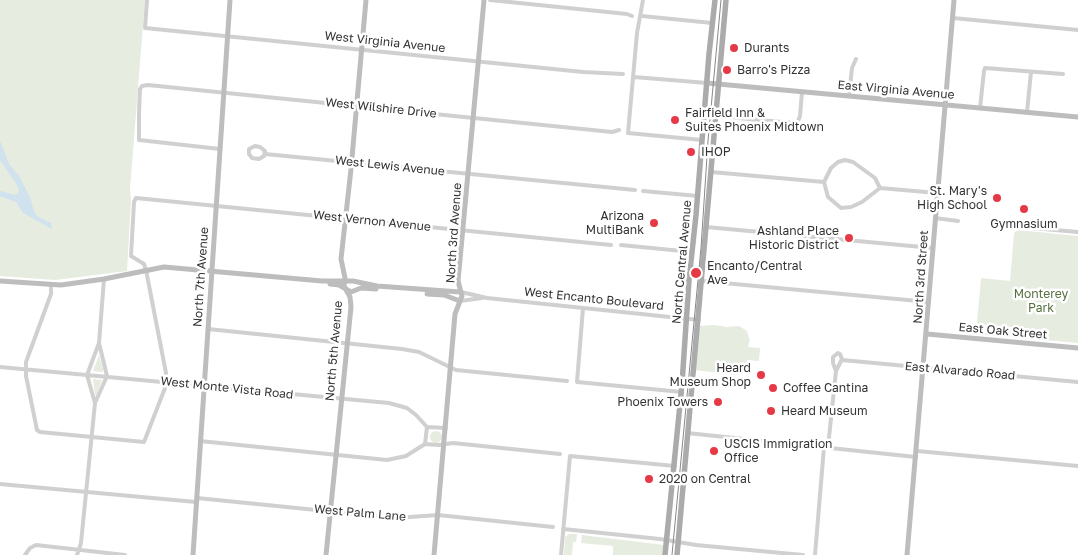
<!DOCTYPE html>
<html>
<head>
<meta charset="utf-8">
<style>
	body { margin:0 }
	canvas { display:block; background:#fff }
</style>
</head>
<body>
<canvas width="1078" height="555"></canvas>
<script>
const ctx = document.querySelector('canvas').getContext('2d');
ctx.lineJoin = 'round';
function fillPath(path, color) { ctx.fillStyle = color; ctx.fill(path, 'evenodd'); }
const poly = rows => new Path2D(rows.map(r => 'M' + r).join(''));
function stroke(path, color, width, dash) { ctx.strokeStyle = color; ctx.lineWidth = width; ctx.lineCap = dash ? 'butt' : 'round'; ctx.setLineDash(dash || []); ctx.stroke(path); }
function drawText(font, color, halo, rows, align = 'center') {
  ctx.font = font + ' "Golos Text",sans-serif'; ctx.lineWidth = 5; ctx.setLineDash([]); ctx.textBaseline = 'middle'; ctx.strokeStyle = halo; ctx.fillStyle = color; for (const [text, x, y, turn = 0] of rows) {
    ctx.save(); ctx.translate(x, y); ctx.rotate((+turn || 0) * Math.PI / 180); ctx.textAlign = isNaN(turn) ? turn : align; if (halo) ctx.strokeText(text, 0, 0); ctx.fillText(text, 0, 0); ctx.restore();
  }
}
const green = poly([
	[0,0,145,0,130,189,131,200,127,271,55,280,0,276],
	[1018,230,1078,236,1078,343,976,334,981,278,1010,281,1014,233],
	[714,325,727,327,739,326,747,331,750,342,749,342,748,347,760,348,759,361,747,360,746,364,748,366,741,363,737,367,740,373,740,375,694,370,698,326],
	[99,355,103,369,103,372,93,371],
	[93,379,102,380,96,396,95,394],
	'430 437a6 6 0 1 1 12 0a6 6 0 1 1-12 0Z',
	[569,534,577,534,576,542,573,542,572,555,564,555,565,537],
	[582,535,664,545,663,555,613,555,613,546,581,543]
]);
const water = poly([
	[0,141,9,164,19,176,30,197,34,212,38,217,51,223,52,229,23,213,16,202,0,196,0,191,15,195,18,193,19,190,17,185,0,160]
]);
const street = poly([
	[147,0,145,28,583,72,623,74],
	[490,0,627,14,632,16],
	[643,0,637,33,628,133,702,140],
	[642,16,712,23],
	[953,18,1078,30],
	[634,77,707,83],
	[849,96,852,68,856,59],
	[980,108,984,71,985,68,1063,74],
	[1027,112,1031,72],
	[715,116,794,123,798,121,800,116,802,92],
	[255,146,260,147,265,151,264,156,259,159,252,158,249,154,249,149,255,146],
	[220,149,139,140,139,113,140,89,142,86,148,85,612,132,619,130],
	[265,154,635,190],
	[711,172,824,182],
	[880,188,875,178,853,162,845,160,838,162,831,168,824,182,828,197,841,208,851,207,862,202,880,188,937,193],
	[643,191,698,196],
	[935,218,958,221],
	[997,225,1078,232],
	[706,227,933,248],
	[621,245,692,252],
	[702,281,929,302],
	[51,285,51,294,26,362,26,376,37,430,40,432,144,442,165,388,166,373,146,270,144,264,131,256,134,202,136,198,611,245],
	[461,292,487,298,699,320],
	[460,301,482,298],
	[583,308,577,382,682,392],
	[208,329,402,349,419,352,456,370,567,381],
	[842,360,1078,382],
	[0,367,389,403,407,408,416,415,427,427,446,428],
	[95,403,87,375,99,343,104,279],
	[687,433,916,457],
	[200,441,387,460,406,456,425,444,439,445,453,443,560,454],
	[425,444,427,427],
	[828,447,836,371,842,359,840,354,838,353,833,357,833,363,836,371],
	[917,451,1078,466],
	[0,484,196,502],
	[197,498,396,518,438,515,553,527],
	[563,529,660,539,696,545,803,555],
	[25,555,30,548,36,545,125,555],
	[77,555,81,543,95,403,107,376,99,343],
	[561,555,570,456,675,466],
	[815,555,824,447]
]);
const secondary = poly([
	[707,83,1078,117],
	[0,281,61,285,104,279,164,267,322,281,353,281,377,286,460,292],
	[330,284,339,285,351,292,361,288,376,289],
	[427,294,444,295,460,301],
	[927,334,1078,348],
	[193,555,230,0],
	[326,555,351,307,350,297,344,286,345,278,341,259,351,169,366,0],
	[434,555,455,314,462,296,458,281,484,0],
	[907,555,954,0]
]);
const primary = poly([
	[665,555,682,384,689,280,696,215,709,54,715,0],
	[677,555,726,0]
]);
const tram = poly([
	[672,555,701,248,708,141,721,0]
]);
const markers = [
	[734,48,5,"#e63946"],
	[727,70,5,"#e63946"],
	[675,120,5,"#e63946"],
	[691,152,5,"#e63946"],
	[997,198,5,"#e63946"],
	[1024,209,5,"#e63946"],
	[654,223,5,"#e63946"],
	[849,238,5,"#e63946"],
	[696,273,6,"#e63946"],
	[761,375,5,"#e63946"],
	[773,388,5,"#e63946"],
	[718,402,5,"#e63946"],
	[771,411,5,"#e63946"],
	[714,451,5,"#e63946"],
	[649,479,5,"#e63946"]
];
const streetNames = [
	["West Virginia Avenue",385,42,6],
	["East Virginia Avenue",896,90,5],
	["West Wilshire Drive",381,108,6],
	["West Lewis Avenue",390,166,6],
	["West Vernon Avenue",372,221,6],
	["North 3rd Avenue",454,233,-86],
	["North Central Avenue",682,262,-85],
	["North 7th Avenue",201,277,-86],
	["North 3rd Street",921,277,-86],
	["West Encanto Boulevard",594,299,6],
	["East Oak Street",1003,331,5],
	["North 5th Avenue",334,351,-85],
	["East Alvarado Road",960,371,5],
	["West Monte Vista Road",227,388,6],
	["West Palm Lane",360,513,5]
];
const poiNames = [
	["Durants",744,48],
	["Barro's Pizza",737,70],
	["Fairfield Inn &",685,113],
	["Suites Phoenix Midtown",685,127],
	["IHOP",701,152],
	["St. Mary's",987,191,"right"],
	["High School",987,205,"right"],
	["Arizona",644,216,"right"],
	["MultiBank",644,230,"right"],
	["Gymnasium",1024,224,"center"],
	["Ashland Place",839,231,"right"],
	["Historic District",839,245,"right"],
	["Encanto/Central",707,266],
	["Ave",707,280],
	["Heard",751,368,"right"],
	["Museum Shop",751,382,"right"],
	["Coffee Cantina",783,388],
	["Phoenix Towers",708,402,"right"],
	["Heard Museum",781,411],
	["USCIS Immigration",724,444],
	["Office",724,458],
	["2020 on Central",659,479]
];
const parkNames = [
	["Monterey",1041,294],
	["Park",1041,308]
];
fillPath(green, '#e6ecdf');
fillPath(water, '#cfe2ee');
stroke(street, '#d0d0d0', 4);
stroke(secondary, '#bdbdbd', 5);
stroke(primary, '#ababab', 5.5);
stroke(tram, '#888', 1);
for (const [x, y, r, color] of markers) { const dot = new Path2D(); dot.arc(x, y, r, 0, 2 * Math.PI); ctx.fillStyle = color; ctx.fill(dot); stroke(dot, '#fff', 2); }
drawText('12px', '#333', '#fff', streetNames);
drawText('12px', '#333', '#fff', poiNames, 'left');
drawText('12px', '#56703f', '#fff', parkNames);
</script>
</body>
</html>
